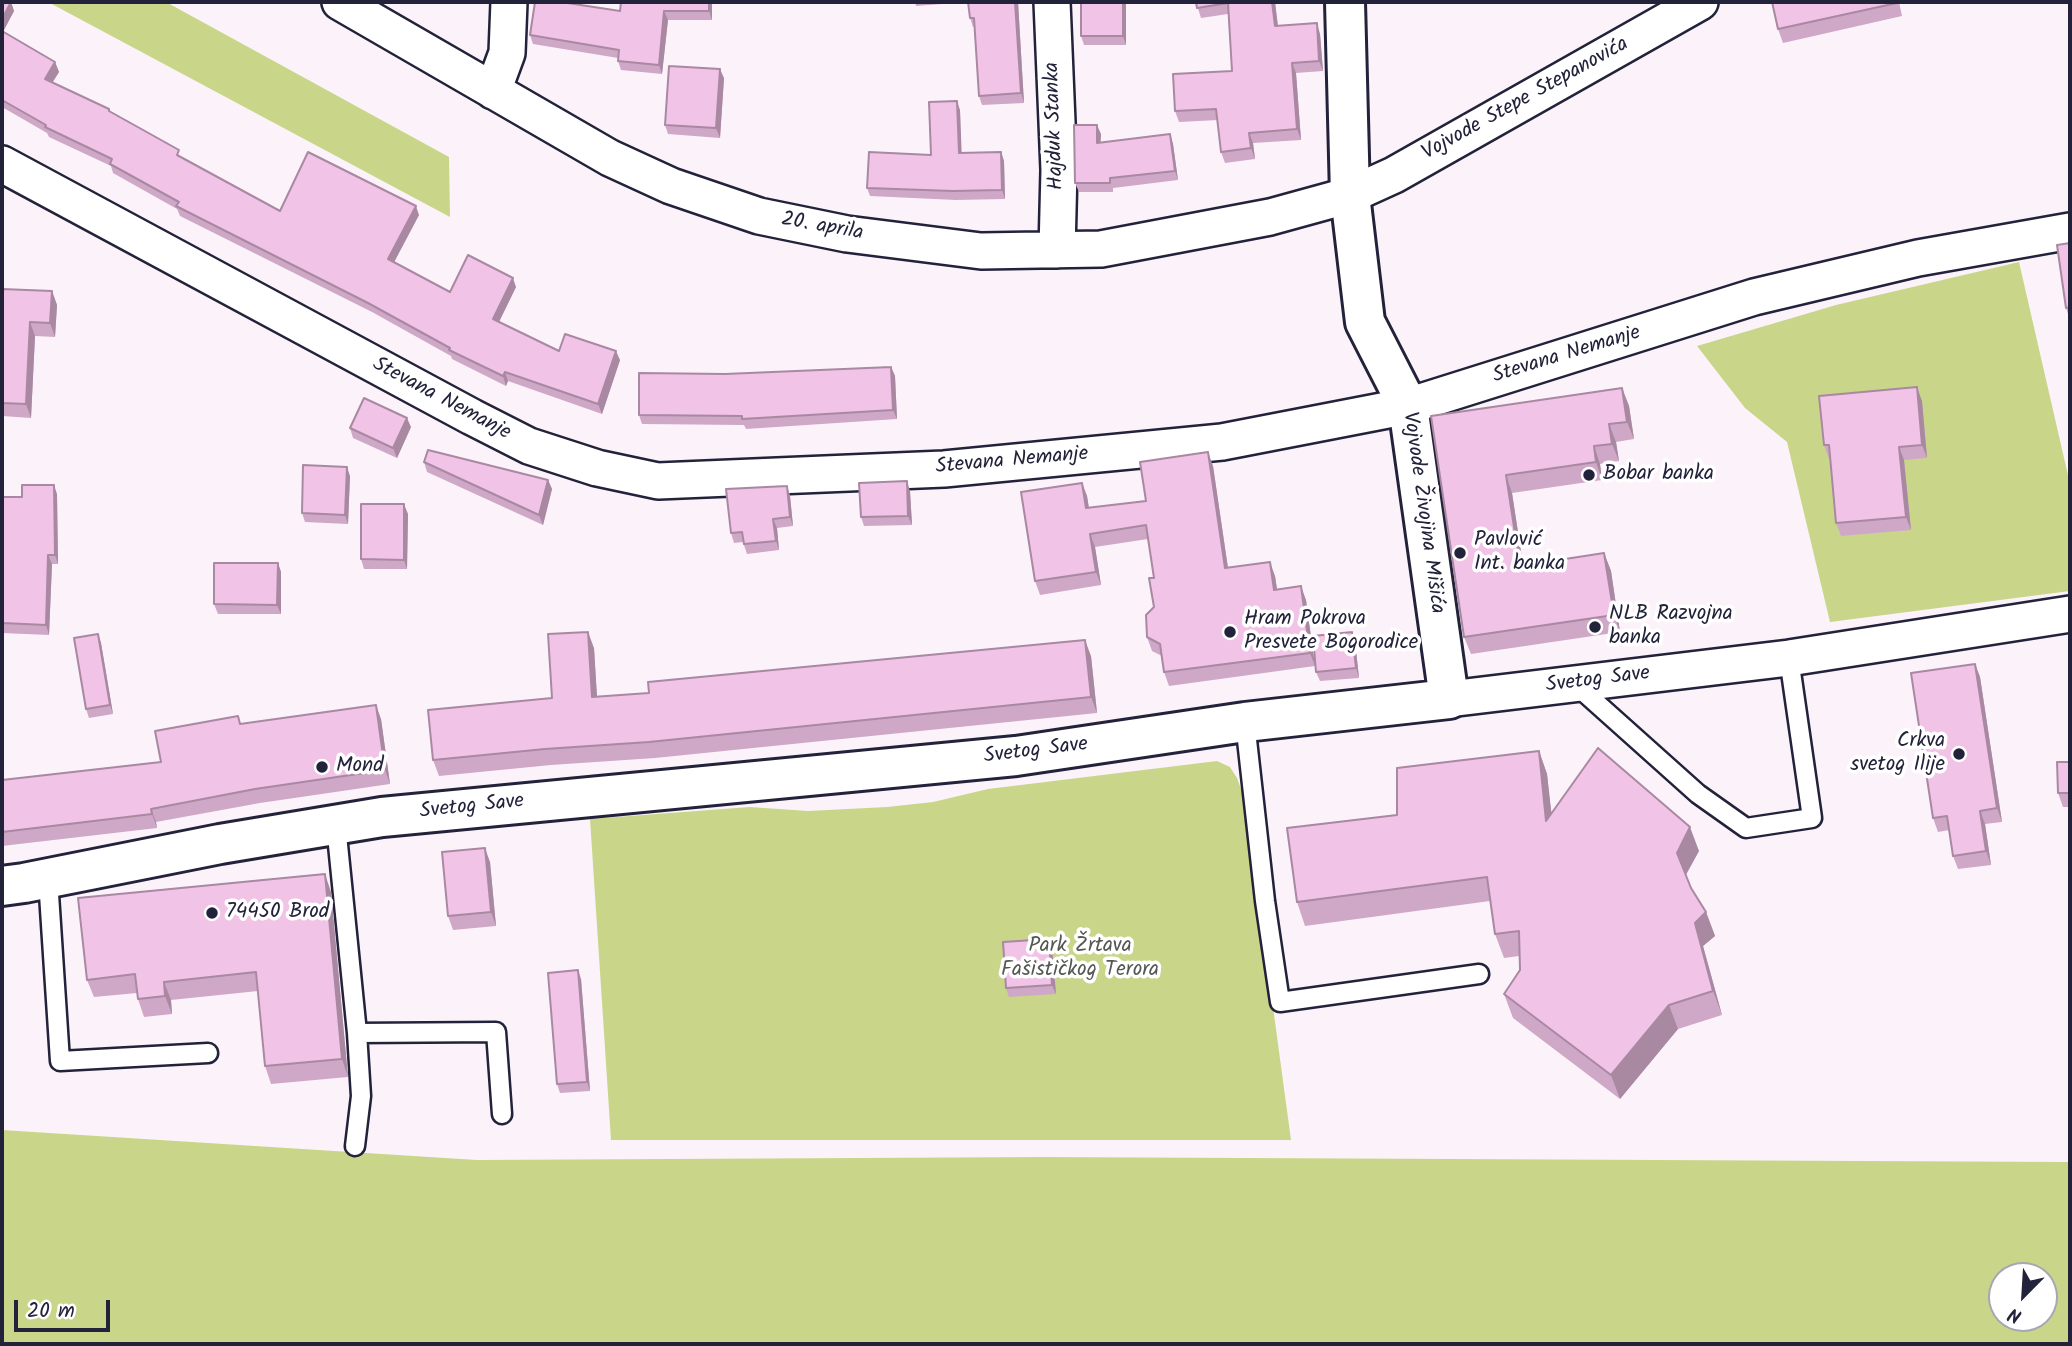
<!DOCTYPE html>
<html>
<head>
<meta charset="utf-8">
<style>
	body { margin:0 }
	#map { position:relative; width:2072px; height:1346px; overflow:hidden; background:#fcf3fa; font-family:Kalam,sans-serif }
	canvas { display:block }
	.frame { position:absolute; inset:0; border:4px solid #22223b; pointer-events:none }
	.north { position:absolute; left:1988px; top:1262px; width:70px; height:70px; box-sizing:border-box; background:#fff; border:2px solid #a7a7b1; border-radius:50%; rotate:204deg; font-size:19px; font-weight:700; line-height:28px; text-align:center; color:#22223b }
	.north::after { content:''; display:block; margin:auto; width:24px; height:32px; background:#22223b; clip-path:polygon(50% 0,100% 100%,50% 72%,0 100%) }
	.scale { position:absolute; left:14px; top:1300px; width:96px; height:32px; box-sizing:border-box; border:4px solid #22223b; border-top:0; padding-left:9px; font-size:21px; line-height:24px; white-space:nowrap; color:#22223b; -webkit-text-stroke:5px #fff; paint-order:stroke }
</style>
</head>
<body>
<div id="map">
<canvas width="2072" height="1346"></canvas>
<div class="frame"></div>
<div class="north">N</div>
<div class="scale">20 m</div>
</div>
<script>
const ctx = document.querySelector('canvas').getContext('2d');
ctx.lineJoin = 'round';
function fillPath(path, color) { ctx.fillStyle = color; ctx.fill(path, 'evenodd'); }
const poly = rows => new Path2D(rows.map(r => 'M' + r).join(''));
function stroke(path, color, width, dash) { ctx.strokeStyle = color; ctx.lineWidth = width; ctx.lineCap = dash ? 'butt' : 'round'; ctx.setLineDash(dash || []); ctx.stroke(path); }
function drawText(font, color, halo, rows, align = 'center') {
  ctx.font = font + ' Kalam,sans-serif'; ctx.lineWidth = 7; ctx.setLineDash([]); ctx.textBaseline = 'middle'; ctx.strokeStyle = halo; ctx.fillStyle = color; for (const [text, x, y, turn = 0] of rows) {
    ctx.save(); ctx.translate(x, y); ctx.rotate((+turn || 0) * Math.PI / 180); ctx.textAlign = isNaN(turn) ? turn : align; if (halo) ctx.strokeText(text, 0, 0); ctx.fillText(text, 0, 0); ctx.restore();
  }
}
const green = poly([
	[48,2,166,2,449,157,450,217],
	[2019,262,2070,484,2070,591,1830,622,1787,442,1745,408,1697,346,1836,305],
	[1217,761,1230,767,1237,778,1245,800,1291,1140,611,1140,590,819,750,807,808,811,887,807,933,802,988,789],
	[2,1130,477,1160,1043,1157,2070,1162,2070,1344,2,1344],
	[2002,1276,2044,1276,2044,1318,2002,1318]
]);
const lane = poly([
	[1575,684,1698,794,1746,828,1812,818,1789,658],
	[1245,722,1265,901,1280,1002,1479,974],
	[336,825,357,1033,496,1032,502,1114],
	[48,879,60,1061,208,1053],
	[355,1146,361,1096,357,1033]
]);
const street = poly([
	[340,2,610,158,671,186,759,216,847,234,981,251,1101,249,1270,217,1350,195,1394,175,1700,2],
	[1052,2,1059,170,1057,250],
	[493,91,507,53,509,2],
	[2,164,472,417,529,446,597,468,658,481,944,469,1222,442,1408,406,1754,297,1918,258,2070,231],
	[1449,699,1789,658,2070,614]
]);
const secondary = poly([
	[2,886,24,883,220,844,382,817,1016,756,1245,722,1449,699,1408,406,1365,322,1350,195,1345,2]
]);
const wall = poly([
	[2,2,11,2,14,11,3,31,55,62,59,72,52,83,109,109,111,113,182,158,280,211,419,215,394,262,450,292,516,287,499,322,559,351,620,360,602,414,508,381,506,386,452,359,451,356,372,312,180,216,177,209,113,173,111,166,49,137,47,133,2,107],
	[712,2,712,20,668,20,662,74,621,70,618,61,618,58,533,44,530,35,620,11],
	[915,2,1018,2,1024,103,982,105,979,96,974,27,973,27,970,18,968,2,916,6],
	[1126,2,1126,45,1084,45,1081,36],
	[1196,2,1275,2,1278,26,1320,34,1323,71,1296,73,1301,140,1253,143,1255,159,1225,163,1221,152,1218,120,1179,122,1175,111,1232,71,1228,14,1201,18],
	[1899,2,1902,16,1783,43,1778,29],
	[724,78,720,138,668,134,665,125],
	[960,110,961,153,1001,152,1004,161,1005,199,956,200,870,196,867,188,931,155],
	[1101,134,1100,143,1170,134,1173,144,1178,180,1113,188,1113,192,1079,192,1075,183],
	[2070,243,2070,320,2066,308],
	[2,289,52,291,57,305,55,337,35,336,31,418,2,416],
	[891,367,895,376,897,419,746,429,744,425,642,424,639,415,725,374],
	[1622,388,1629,406,1634,439,1616,442,1619,461,1600,464,1602,480,1512,493,1523,565,1604,553,1611,571,1620,632,1471,654,1464,637,1431,416],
	[1922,401,1927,458,1904,460,1911,530,1841,536,1836,523,1830,459,1829,459,1824,445],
	[411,427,397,458,353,438,350,428],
	[424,462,548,480,552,489,543,525,427,472],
	[1213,466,1228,568,1275,576,1277,589,1306,600,1315,666,1169,686,1164,672,1162,656,1152,651,1147,637,1154,607,1154,578,1148,539,1095,547,1101,585,1040,595,1035,581,1082,483,1087,496,1089,508,1146,501],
	[350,476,348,524,305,522,302,513],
	[787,486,790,496,793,526,777,528,779,550,747,554,743,542,734,543,731,533],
	[910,491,912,525,864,526,861,517],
	[57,494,58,564,52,564,49,635,2,633,2,497,22,497],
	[408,514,407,569,364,569,361,559],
	[278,563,281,572,281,614,218,614,214,604],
	[1352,632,1355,641,1359,678,1320,681,1316,672],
	[98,634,101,643,113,714,89,718,86,709],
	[594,648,597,697,1091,656,1097,713,655,758,551,765,439,776,433,760,552,698],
	[1975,664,1980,677,2002,822,1985,824,1991,865,1958,869,1953,856,1949,830,1938,832,1933,818],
	[381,719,390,784,260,803,156,822,157,828,2,846,2,780,161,762,241,724],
	[1539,751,1547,774,1551,813,1699,851,1686,875,1691,888,1706,912,1715,936,1703,946,1722,1015,1678,1029,1620,1099,1513,1018,1504,994,1520,970,1519,956,1504,958,1495,934,1490,901,1305,926,1297,902,1397,815],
	[2070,762,2069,807,2063,807,2058,793],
	[490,862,496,926,453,930,448,916],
	[331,892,348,1077,271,1084,265,1066,258,991,171,1000,172,1014,144,1017,138,999,137,993,94,997,87,980],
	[1052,948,1056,994,1009,997,1006,988],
	[581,979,590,1091,560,1093,557,1084]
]);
const shadedWall = poly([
	[11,2,14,11,2,34,2,19],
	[709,2,712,2,712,20,709,11],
	[1015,2,1018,2,1024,103,1021,93],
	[1123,2,1126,2,1126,45,1123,36],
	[1272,2,1275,2,1279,36,1275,26],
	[664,11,668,20,662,74,659,65],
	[1317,23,1320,34,1323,71,1319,61],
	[55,62,59,72,49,88,45,79],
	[1292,63,1296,73,1301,140,1297,129],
	[720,69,724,78,720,138,716,128],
	[957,101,960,110,962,161,959,153],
	[1097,125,1101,134,1100,153,1097,143],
	[1249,133,1253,143,1255,159,1251,148],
	[1170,134,1173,144,1178,180,1175,171],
	[1001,152,1004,161,1005,199,1002,190],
	[416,206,419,215,391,268,388,259],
	[513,278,516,287,496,328,493,319],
	[52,291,57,305,55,337,50,323],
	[30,322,35,336,31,418,26,404],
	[616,351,620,360,602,414,598,404],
	[891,367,895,376,897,419,893,410],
	[505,372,508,381,506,386,503,376],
	[1917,387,1922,401,1927,458,1922,445],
	[1622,388,1629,406,1634,439,1627,422],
	[407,418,411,427,397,458,393,448],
	[1609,424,1616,442,1619,461,1612,444],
	[1594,446,1600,464,1602,480,1596,462],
	[1899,447,1904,460,1911,530,1906,517],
	[1208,452,1213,466,1230,582,1225,568],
	[347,467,350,476,348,524,345,515],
	[1506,475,1512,493,1526,584,1520,566],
	[548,480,552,489,543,525,539,515],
	[907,481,910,491,912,525,908,516],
	[1082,483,1087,496,1091,522,1086,508],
	[54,485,57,494,58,564,55,555],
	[787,486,790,496,793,526,790,517],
	[404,504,408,514,407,569,404,560],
	[773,519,777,528,779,550,776,541],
	[1090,534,1095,547,1101,585,1096,572],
	[1604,553,1611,571,1620,632,1614,615],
	[48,555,52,564,49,635,46,625],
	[1270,562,1275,576,1279,603,1274,590],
	[278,563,281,572,281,614,277,605],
	[1301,586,1306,600,1315,666,1310,653],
	[588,632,594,648,598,713,592,697],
	[1352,632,1355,641,1359,678,1356,668],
	[98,634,101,643,113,714,110,705],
	[1085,640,1091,656,1097,713,1091,697],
	[1975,664,1980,677,2002,822,1997,808],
	[376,705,381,719,390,784,385,770],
	[1539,751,1547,774,1555,844,1546,821],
	[151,809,156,822,157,828,152,814],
	[1980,811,1985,824,1991,865,1986,851],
	[1690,827,1699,851,1685,876,1677,853],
	[485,848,490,862,496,926,491,912],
	[325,874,331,892,348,1077,342,1059],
	[1706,912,1715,936,1703,946,1722,1015,1713,991,1695,923],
	[1049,939,1052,948,1056,994,1052,985],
	[578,970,581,979,590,1091,587,1082],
	[164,982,171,1000,172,1014,165,996],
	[1669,1005,1678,1029,1620,1099,1611,1075]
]);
const building = poly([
	[2,2,11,2,2,19,2,2],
	[535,2,561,2,620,11,621,2,709,2,709,11,664,11,659,65,618,61,619,50,530,35,535,2],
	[968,2,1015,2,1021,93,979,96,974,18,970,18,968,2],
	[1081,2,1123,2,1123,36,1081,36,1081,2],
	[1196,2,1272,2,1275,26,1317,23,1319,61,1292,63,1297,129,1249,133,1251,148,1221,152,1216,109,1175,111,1173,74,1232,71,1228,3,1197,8,1196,2],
	[1772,2,1897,2,1897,3,1778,29,1772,2],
	[2,31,55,62,45,79,109,109,109,111,179,150,177,155,280,211,308,152,416,206,388,259,450,292,468,255,513,278,493,319,559,351,565,334,616,351,598,404,505,372,503,376,449,350,450,348,368,303,176,206,179,202,110,164,112,159,45,127,46,125,2,100,2,31],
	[669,66,720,69,716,128,665,125,669,66],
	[957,101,959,153,1001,152,1002,190,953,191,867,188,869,152,931,155,929,102,957,101],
	[1074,125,1097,125,1097,143,1170,134,1175,171,1110,178,1110,183,1075,183,1074,125],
	[2070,243,2070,307,2066,308,2057,245,2070,243],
	[2,289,52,291,50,323,30,322,26,404,2,403,2,289],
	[891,367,893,410,742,419,742,416,639,415,639,373,725,374,891,367],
	[1917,387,1922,445,1899,447,1906,517,1836,523,1829,445,1824,445,1819,396,1917,387],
	[1622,388,1627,422,1609,424,1612,444,1594,446,1596,462,1506,475,1520,566,1604,553,1614,615,1464,637,1431,416,1622,388],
	[364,398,407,418,393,448,350,428,364,398],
	[428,450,548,480,539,515,424,462,428,450],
	[1208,452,1225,568,1270,562,1274,590,1301,586,1310,653,1164,672,1160,644,1147,637,1146,615,1154,607,1149,578,1154,578,1146,525,1090,534,1096,572,1035,581,1021,492,1082,483,1086,508,1146,501,1140,462,1208,452],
	[303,465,347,467,345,515,302,513,303,465],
	[907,481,908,516,861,517,859,483,907,481],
	[22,485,54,485,55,555,48,555,46,625,2,623,2,497,22,497,22,485],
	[787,486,790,517,773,519,776,541,744,544,742,532,731,533,726,489,787,486],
	[361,504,404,504,404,560,361,559,361,504],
	[214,563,278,563,277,605,214,604,214,563],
	[588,632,592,697,649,693,648,682,1085,640,1091,697,649,742,545,749,433,760,428,710,552,698,548,634,588,632],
	[1352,632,1356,668,1316,672,1313,636,1352,632],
	[98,634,110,705,86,709,74,638,98,634],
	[1975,664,1997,808,1980,811,1986,851,1953,856,1947,816,1933,818,1911,673,1975,664],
	[376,705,385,770,255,789,151,809,152,814,2,832,2,780,161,762,155,731,238,716,240,724,376,705],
	[1598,748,1690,827,1677,853,1691,888,1706,912,1695,923,1713,991,1669,1005,1611,1075,1504,994,1520,970,1519,931,1495,934,1487,877,1297,902,1287,828,1397,815,1397,768,1539,751,1546,821,1598,748],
	[2057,762,2070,762,2070,831,2069,793,2058,793,2057,762],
	[485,848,491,912,448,916,442,852,485,848],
	[325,874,342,1059,265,1066,256,972,164,982,165,996,138,999,135,974,87,980,78,898,325,874],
	[1049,939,1052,985,1006,988,1003,942,1049,939],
	[578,970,587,1082,557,1084,548,973,578,970]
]);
const markers = [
	[1589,475,7,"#22223b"],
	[1460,553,7,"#22223b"],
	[1595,627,7,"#22223b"],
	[1230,632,7,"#22223b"],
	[1959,754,7,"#22223b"],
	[322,767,7,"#22223b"],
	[212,913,7,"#22223b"]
];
const streetNames = [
	["Vojvode Stepe Stepanovića",1526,100,-29],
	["Hajduk Stanka",1056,126,-92],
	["20. aprila",822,228,10],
	["Stevana Nemanje",1567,356,-17],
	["Stevana Nemanje",441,400,28],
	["Stevana Nemanje",1012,462,-5],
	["Vojvode Živojina Mišića",1422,513,82],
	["Svetog Save",1598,681,-7],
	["Svetog Save",1036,752,-7],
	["Svetog Save",472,808,-6]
];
const poiNames = [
	["Bobar banka",1603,475],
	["Pavlović",1474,541],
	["Int. banka",1474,565],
	["NLB Razvojna",1609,615],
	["banka",1609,639],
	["Hram Pokrova",1244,620],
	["Presvete Bogorodice",1244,644],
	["Crkva",1945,742,"right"],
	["svetog Ilije",1945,766,"right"],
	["Mond",336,767],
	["74450 Brod",226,913]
];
const parkNames = [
	["Park Žrtava",1080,947],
	["Fašističkog Terora",1080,971]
];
fillPath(green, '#c9d68a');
stroke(lane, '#22223b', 23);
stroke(street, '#22223b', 40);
stroke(secondary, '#22223b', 44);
stroke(lane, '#fff', 18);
stroke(street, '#fff', 35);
stroke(secondary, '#fff', 38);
fillPath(wall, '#cfa8c7');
fillPath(shadedWall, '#a988a2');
fillPath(building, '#f1c3e7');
stroke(building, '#a988a2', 2);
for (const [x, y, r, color] of markers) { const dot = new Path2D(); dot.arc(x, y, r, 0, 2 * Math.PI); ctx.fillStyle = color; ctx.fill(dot); stroke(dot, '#fff', 2.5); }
drawText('21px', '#22223b', '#fff', streetNames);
drawText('21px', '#22223b', '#fff', poiNames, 'left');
drawText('21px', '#545853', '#fff', parkNames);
</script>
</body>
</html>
